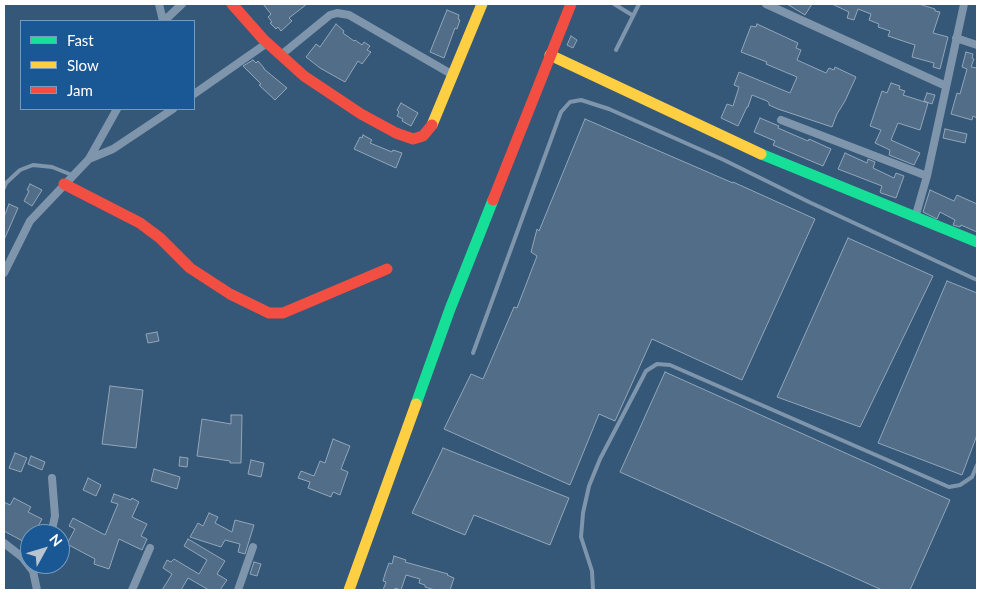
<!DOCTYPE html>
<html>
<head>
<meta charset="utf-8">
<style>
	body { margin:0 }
	#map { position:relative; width:981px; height:594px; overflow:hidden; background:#355778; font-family:Lato,sans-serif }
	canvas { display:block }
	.frame { position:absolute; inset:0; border:5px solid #fff; pointer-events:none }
	.legend { position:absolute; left:20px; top:20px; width:175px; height:90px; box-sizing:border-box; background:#195894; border:1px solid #759bbf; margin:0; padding:6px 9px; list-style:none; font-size:15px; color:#fff }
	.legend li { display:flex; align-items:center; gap:10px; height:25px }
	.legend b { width:25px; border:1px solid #759bbf }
	.north { position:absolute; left:20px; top:524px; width:50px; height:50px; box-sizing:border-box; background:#195894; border:1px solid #759bbf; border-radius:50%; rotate:51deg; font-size:14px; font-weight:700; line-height:20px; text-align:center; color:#fff }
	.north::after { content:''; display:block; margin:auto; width:18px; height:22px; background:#b8c4d0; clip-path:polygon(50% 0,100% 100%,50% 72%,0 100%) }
</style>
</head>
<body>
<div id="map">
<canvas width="981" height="594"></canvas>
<div class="frame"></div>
<ul class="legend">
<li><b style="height:6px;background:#16e098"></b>Fast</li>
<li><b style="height:6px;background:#ffcf43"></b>Slow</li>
<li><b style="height:6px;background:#f24e42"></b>Jam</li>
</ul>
<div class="north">N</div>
</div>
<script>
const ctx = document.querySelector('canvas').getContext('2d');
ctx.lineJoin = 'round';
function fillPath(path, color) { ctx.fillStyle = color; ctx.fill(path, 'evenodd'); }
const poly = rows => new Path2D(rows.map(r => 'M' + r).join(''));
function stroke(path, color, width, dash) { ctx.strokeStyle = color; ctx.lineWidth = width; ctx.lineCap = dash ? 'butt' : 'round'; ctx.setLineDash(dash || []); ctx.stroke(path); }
const building = poly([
	[263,4,307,4,289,18,292,21,281,31,278,27,276,29,270,23,272,22,268,17,271,14,263,4],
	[787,4,812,4,805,15,787,4],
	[832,4,919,4,935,9,935,11,940,12,933,33,948,37,940,69,933,67,934,63,912,57,915,45,888,36,890,31,878,27,879,24,869,20,871,14,858,9,854,20,847,18,849,12,832,4],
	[447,10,459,15,458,19,460,20,457,29,455,28,444,58,430,52,447,10],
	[336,24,344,31,343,33,354,41,355,40,362,45,364,42,370,46,367,50,371,52,362,64,358,61,345,82,320,68,306,57,316,44,320,47,336,24],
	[757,24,798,43,796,48,801,50,797,60,826,73,829,68,834,70,835,67,856,77,845,101,837,114,832,127,778,109,769,105,769,103,767,101,752,95,748,107,747,107,738,126,721,118,727,104,733,106,739,87,734,85,739,72,790,93,797,77,766,64,767,62,741,52,751,26,756,27,757,24],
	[571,36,577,40,573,48,567,45,571,36],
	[966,52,973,54,972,58,974,59,971,67,977,68,977,118,973,116,972,120,951,114,957,93,960,94,967,69,962,67,966,52],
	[253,60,256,63,258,61,264,68,264,69,287,88,275,100,259,85,261,84,243,66,253,60],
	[891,83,900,86,899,89,905,91,903,95,928,103,920,130,898,123,891,140,920,153,914,165,889,155,890,150,875,143,881,130,870,126,882,91,887,93,891,83],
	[927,93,935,95,932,104,924,101,927,93],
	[401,103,418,113,411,126,402,121,403,119,397,116,399,112,397,110,401,103],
	[760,118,779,126,778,128,808,141,809,139,831,149,823,166,773,145,775,141,754,132,760,118],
	[585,119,733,183,733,182,815,219,742,380,652,339,615,421,599,414,570,485,444,429,471,374,483,379,514,307,517,308,537,256,531,252,537,229,539,231,585,119],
	[945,129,967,134,965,143,943,138,945,129],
	[363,135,372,140,370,143,392,152,393,150,402,153,396,168,354,149,360,137,362,138,363,135],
	[845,153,867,163,868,159,875,162,873,168,894,178,896,173,904,176,896,198,881,193,880,192,882,186,838,169,845,153],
	[30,184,42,190,32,206,24,201,29,191,27,190,30,184],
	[930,190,954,201,957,195,977,204,977,232,961,225,960,227,953,225,955,220,940,212,937,219,923,212,930,190],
	[9,204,18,208,4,240,4,217,9,204],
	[848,238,933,276,860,427,777,397,848,238],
	[947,281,977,293,977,435,962,475,878,443,947,281],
	[157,332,159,341,148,343,146,334,157,332],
	[665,372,950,500,910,590,882,590,620,472,665,372],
	[110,386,143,390,136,448,102,444,110,386],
	[231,415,242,415,241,463,230,463,230,461,197,456,202,419,231,424,231,415],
	[333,439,350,446,341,469,348,472,340,495,333,492,331,497,308,488,310,482,298,478,301,471,314,476,320,461,325,463,333,439],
	[443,448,569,498,550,545,474,515,465,535,412,513,443,448],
	[15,453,27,458,21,472,9,468,15,453],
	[31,456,45,462,42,470,28,464,31,456],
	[180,457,188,458,187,467,179,466,180,457],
	[251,460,264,463,261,477,248,474,251,460],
	[154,469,180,477,177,489,151,481,154,469],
	[88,478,101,485,96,496,83,490,88,478],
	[114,494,131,500,132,498,139,502,132,517,147,524,141,536,147,539,142,550,119,539,109,569,94,564,95,559,67,544,75,529,69,526,73,518,105,535,118,504,111,502,114,494],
	[14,498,31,507,28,512,42,519,34,534,30,534,30,545,4,531,4,502,10,505,14,498],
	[209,513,218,517,215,523,232,532,235,520,254,525,245,554,238,552,240,544,225,540,221,547,190,537,198,523,203,526,209,513],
	[188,539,225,561,217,574,227,580,220,590,209,590,188,578,181,590,162,590,172,574,163,568,167,560,171,562,174,559,199,574,207,560,184,546,188,539],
	[394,556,406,560,405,562,448,574,447,575,454,578,450,590,435,590,425,587,425,585,419,583,420,579,406,575,401,590,395,588,395,590,383,590,386,582,383,581,385,574,389,563,392,564,394,556],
	[254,562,261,564,257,576,250,574,254,562]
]);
const lane = poly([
	[614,4,632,15],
	[616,50,639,4],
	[4,188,6,183,20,170,33,165,52,167,72,175],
	[473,353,561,112,570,102,581,100,609,109,724,160,809,202,977,280],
	[593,590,592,571,581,537,583,513,589,486,600,459,646,371,657,364,670,365,949,487,960,485,972,477,977,465]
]);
const street = poly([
	[159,4,163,21],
	[766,4,946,86],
	[164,21,182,4],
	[956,38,977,45],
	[281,55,330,15,337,13,349,15,453,75],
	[194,94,267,43],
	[781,120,927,176],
	[89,159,113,149,173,109],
	[915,218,927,176,964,4],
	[4,273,30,221,89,159,117,109],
	[51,534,55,516,52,478],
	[4,543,22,557,33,571,37,590],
	[132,590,150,548],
	[238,590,253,547]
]);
const fast = poly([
	[761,154,977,242],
	[416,404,450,309,493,200]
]);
const slow = poly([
	[550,55,761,154],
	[432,125,482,4],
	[349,590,416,404]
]);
const jam = poly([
	[232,4,263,39,304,76,361,114,396,133,413,139,423,136,432,125],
	[64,184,140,223,160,238,190,268,230,294,269,313,283,313,387,269],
	[493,200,571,4]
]);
fillPath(building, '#526d87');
stroke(building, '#92a6b9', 1);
stroke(lane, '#7e95ab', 4);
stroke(street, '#7e95ab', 8);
stroke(fast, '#16e098', 11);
stroke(slow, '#ffcf43', 11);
stroke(jam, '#f24e42', 11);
</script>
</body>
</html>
